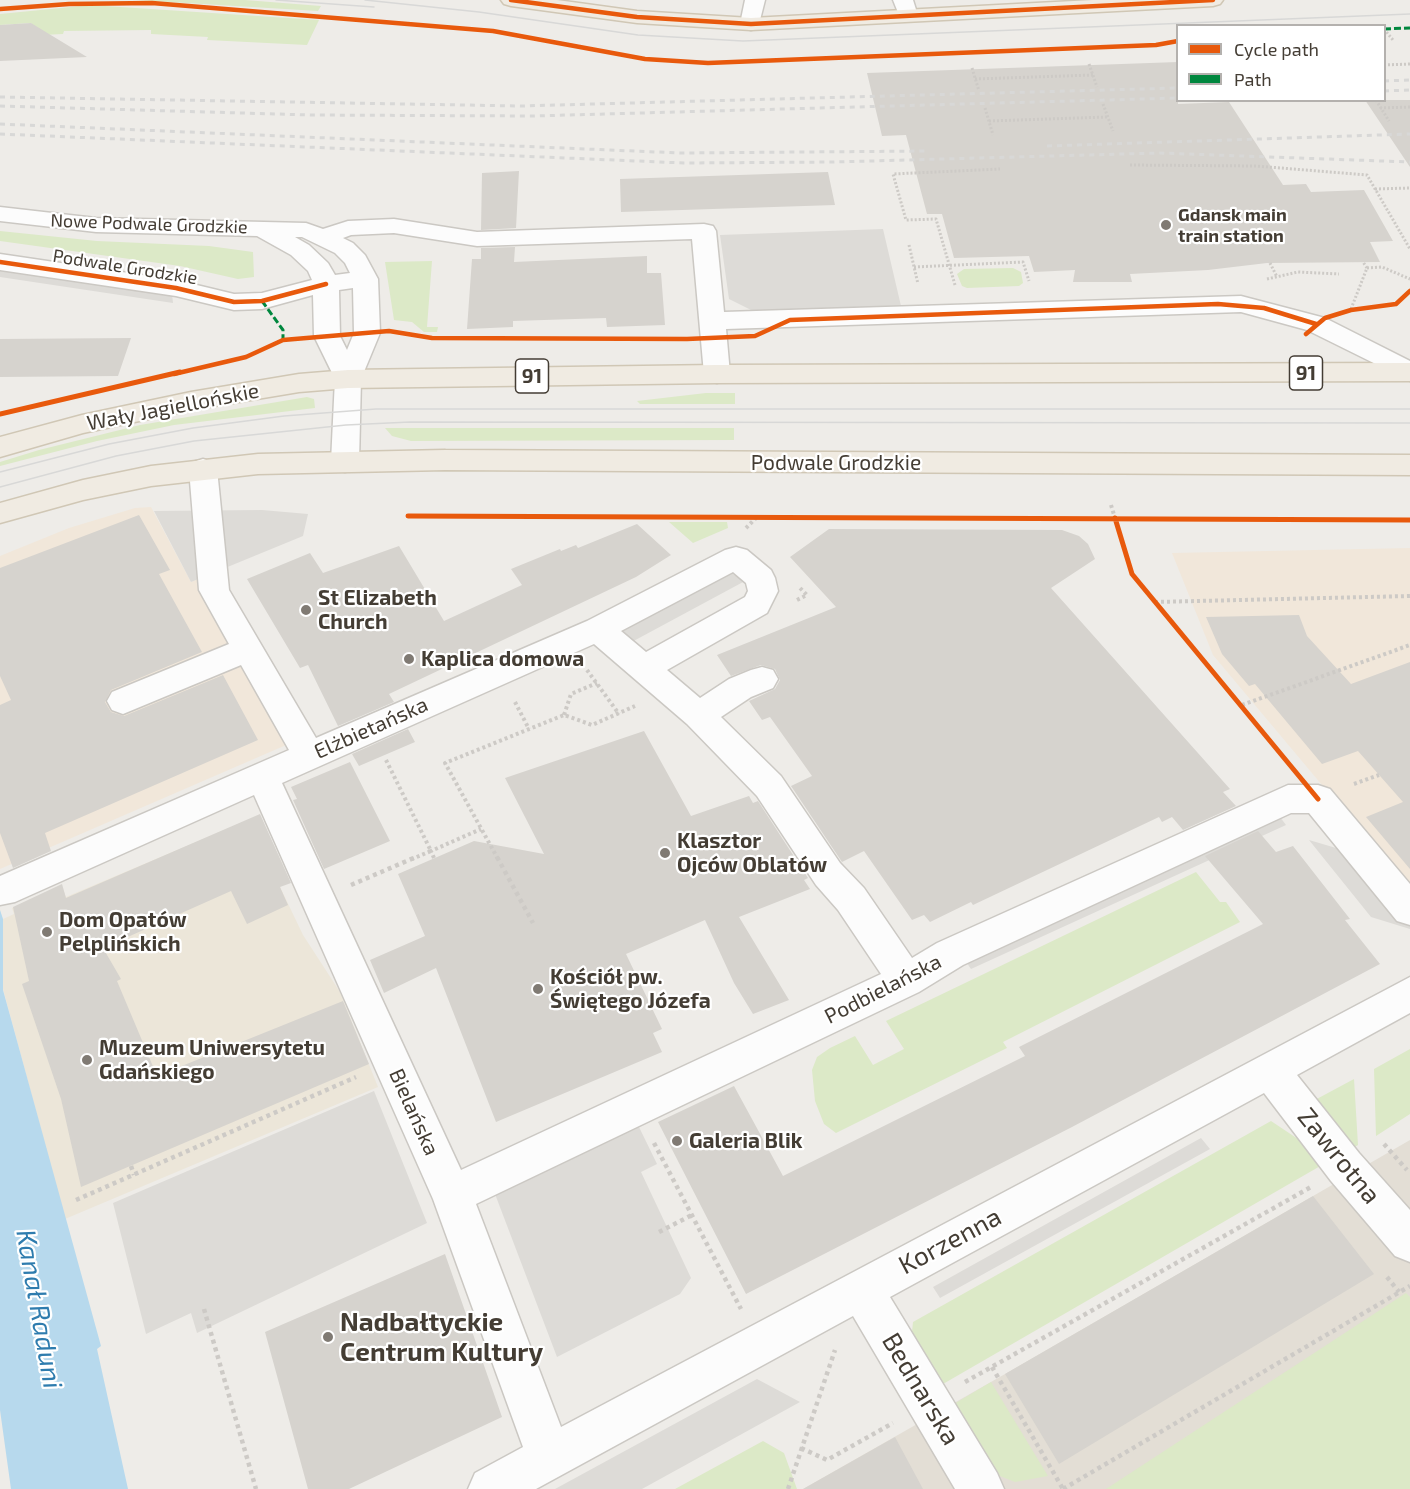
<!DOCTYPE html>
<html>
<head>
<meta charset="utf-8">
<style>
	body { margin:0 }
	#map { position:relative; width:1410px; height:1489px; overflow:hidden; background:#eeece8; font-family:"Exo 2",sans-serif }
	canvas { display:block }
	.legend { position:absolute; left:1176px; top:24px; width:210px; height:78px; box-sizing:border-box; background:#fff; border:2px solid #b4b1ae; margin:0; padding:8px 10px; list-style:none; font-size:18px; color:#443d34 }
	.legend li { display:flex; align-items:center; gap:12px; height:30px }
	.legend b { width:30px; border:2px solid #b4b1ae }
</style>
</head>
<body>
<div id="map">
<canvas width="1410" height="1489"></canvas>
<ul class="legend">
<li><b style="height:8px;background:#e8590c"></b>Cycle path</li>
<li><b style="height:8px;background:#00873e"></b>Path</li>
</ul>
</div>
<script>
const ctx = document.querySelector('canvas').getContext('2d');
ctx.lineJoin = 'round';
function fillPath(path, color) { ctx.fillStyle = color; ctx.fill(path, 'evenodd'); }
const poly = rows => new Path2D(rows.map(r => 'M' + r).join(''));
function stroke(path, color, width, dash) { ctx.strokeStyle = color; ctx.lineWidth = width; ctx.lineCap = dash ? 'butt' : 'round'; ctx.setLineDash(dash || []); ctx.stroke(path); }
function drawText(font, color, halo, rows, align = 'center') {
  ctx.font = font + ' "Exo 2",sans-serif'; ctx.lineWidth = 4.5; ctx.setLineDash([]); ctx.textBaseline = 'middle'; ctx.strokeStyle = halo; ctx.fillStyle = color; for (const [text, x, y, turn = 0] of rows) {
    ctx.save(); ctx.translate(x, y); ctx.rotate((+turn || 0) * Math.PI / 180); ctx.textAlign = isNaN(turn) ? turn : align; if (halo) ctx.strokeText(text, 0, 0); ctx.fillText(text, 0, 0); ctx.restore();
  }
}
const residential = poly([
	[1410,1140,1410,1489,803,1489,1005,1374]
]);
const commercial = poly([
	[151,507,191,582,212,573,300,739,0,869,0,556,69,528,135,508],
	[1410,548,1410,890,1213,655,1172,553]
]);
const education = poly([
	[248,820,303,935,340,992,378,1087,65,1219,3,989,3,919,14,914,12,908,62,887,66,897]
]);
const green = poly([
	[136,0,245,0,321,6,318,11],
	[81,6,105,6,319,20,307,45,207,40,208,37,151,34,151,30,64,31,63,34,42,35,31,23,0,25,0,14],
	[0,231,97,241,209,246,253,252,254,277,238,279,180,266,0,241],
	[432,261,427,327,438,327,437,332,424,332,412,322,394,320,385,262],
	[1013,268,1021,272,1023,283,1019,286,967,288,962,286,957,274,964,269],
	[706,393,735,393,735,404,640,404,637,401],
	[307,397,314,399,315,408,174,425,97,441,0,466,0,462,39,450,140,425],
	[385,428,734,428,734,440,411,441,392,436],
	[669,522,727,522,728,528,693,543],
	[1196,872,1220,902,1226,902,1240,922,1003,1042,1007,1048,836,1133,824,1124,815,1101,812,1070,817,1057,830,1048,855,1036,873,1065,904,1049,886,1021],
	[1410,1049,1410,1114,1376,1136,1374,1069],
	[1354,1079,1358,1145,1350,1150,1313,1101],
	[1271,1121,1298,1139,1322,1165,943,1384,912,1332,913,1322],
	[1406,1293,1410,1297,1410,1489,1106,1489],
	[991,1382,1048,1476,1015,1482,995,1474,949,1407],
	[763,1441,784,1453,797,1489,675,1489]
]);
const parking = poly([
	[883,229,901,306,773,312,751,310,729,299,720,235],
	[0,269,172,294,173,303,0,277],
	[262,510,308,514,303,536,191,582,154,511],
	[729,572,745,581,628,644,621,635,621,628],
	[1274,809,1286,825,971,969,962,956],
	[1309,840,1353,853,1410,924,1410,929,1371,917],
	[374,1091,427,1223,197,1333,191,1313,146,1334,113,1203],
	[639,1127,657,1164,641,1172,691,1278,680,1294,557,1357,495,1194],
	[1201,1138,1210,1149,940,1298,933,1287],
	[757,1379,800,1402,642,1489,555,1489]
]);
const water = poly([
	[0,910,3,919,3,990,101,1346,97,1349,128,1489,11,1489,0,1410]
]);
const building = poly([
	[31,23,87,57,0,61,0,25],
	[1178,62,1178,104,1229,102,1283,185,1306,184,1311,192,1364,190,1393,241,1370,242,1380,262,1267,263,1208,270,1130,274,1132,282,1073,282,1075,270,1034,272,1029,256,954,258,942,214,927,214,906,135,882,136,867,73],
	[1365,100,1410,100,1410,167],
	[519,171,516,228,481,230,482,173],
	[828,172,835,205,621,212,620,179],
	[515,247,514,262,647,256,647,273,661,273,665,325,607,327,606,318,513,321,513,327,467,329,472,259,481,259,481,248],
	[131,338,118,376,0,377,0,339],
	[139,515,170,570,159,574,202,652,111,690,105,702,111,712,124,716,223,675,258,740,45,833,51,851,13,868,0,833,0,705,11,700,0,676,0,568],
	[637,524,671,555,636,577,389,694,394,702,338,726,308,665,300,668,247,579,310,553,323,573,399,546,444,621,522,585,511,569,560,549,561,551,576,545,578,548],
	[829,529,1062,530,1079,536,1088,544,1095,559,1051,588,1230,789,1223,792,1236,806,1183,830,1172,817,1162,822,1159,817,973,905,971,902,930,922,924,915,912,920,864,851,842,862,791,786,812,776,770,717,762,720,749,701,775,689,780,680,775,669,761,665,731,676,717,655,836,607,790,557],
	[1299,615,1307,636,1351,684,1410,662,1410,869,1366,817,1403,802,1358,751,1322,764,1255,684,1249,686,1222,654,1206,617],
	[408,729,415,742,359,766,352,754],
	[644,731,691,816,749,796,753,803,758,801,808,878,804,880,810,889,739,917,789,1000,753,1014,734,983,705,920,626,954,662,1029,653,1033,662,1052,496,1122,436,968,384,993,370,960,425,936,398,874,474,841,544,854,505,778],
	[350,762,390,841,324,869,293,800,297,799,291,787],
	[260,814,291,883,280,887,288,905,247,924,231,891,103,948,121,979,117,981,157,1076,343,1001,369,1064,81,1187,61,1099,22,984,29,981,13,907,62,884,66,898],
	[1258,831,1276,852,1293,846,1350,919,1345,920,1380,964,1072,1127,746,1294,658,1122,734,1086,783,1176,1025,1056,1019,1047,1263,924,1205,856],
	[1313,1196,1374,1274,1059,1464,1005,1374],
	[445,1254,502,1417,349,1489,308,1489,265,1332],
	[895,1437,923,1489,803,1489]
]);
const pathFar2 = poly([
	[1384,29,1393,40],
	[1089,64,1097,87],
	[1384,65,1410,64],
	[972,68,979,91],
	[975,79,1093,75],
	[1376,100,1389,121],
	[1103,104,1113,131],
	[985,108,993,135],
	[1380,108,1410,107],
	[989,121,1107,117],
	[1130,165,1256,166,1367,175,1410,249],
	[1375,189,1410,188],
	[909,245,918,284],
	[1270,263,1277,277],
	[914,267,1023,262,1029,281],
	[1367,268,1382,267,1410,279],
	[1267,279,1298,272,1339,274],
	[955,285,936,219,906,220,893,174,1000,169],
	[1351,309,1367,268,1363,262]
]);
const pathFar1 = poly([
	[1111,505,1115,518],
	[746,528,756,518],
	[797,600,807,595,799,587],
	[1155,602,1410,596],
	[587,670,619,714],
	[515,702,529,729],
	[1242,705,1410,645],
	[564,715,571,694,597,683],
	[386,760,431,851,412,859],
	[1354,784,1379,775],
	[434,858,431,851,481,829],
	[498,859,445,763,564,715,592,725,635,706]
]);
const path = poly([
	[497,857,533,923],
	[351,885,416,857],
	[654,1143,741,1309],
	[1384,1144,1407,1170],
	[131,1166,134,1175],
	[76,1200,356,1077],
	[659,1232,692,1215],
	[1387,1277,1399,1292],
	[204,1309,256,1489],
	[992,1367,1063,1489],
	[965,1382,1311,1187],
	[801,1448,827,1460,893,1423],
	[788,1489,835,1350],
	[1063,1489,1410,1286]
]);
const minor = poly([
	[745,0,765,0,758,28,751,30,744,28,740,24,745,0],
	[893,0,913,0,918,16,915,20,901,20,893,0],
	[0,207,96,218,306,223,323,229,348,221,394,219,477,232,704,224,713,226,716,231,724,312,1241,296,1325,318,1410,361,1410,381,1307,330,1241,312,726,329,730,374,726,380,717,383,708,380,704,374,692,239,477,246,394,233,351,235,343,238,353,243,365,255,378,279,380,333,361,379,359,462,355,469,345,472,335,469,331,462,335,379,314,336,313,295,262,309,234,310,176,296,0,270,0,254,176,280,234,294,262,293,312,280,308,271,291,255,257,236,96,232,0,221,0,207],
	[295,237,302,237,335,253,345,263,350,273,335,275,328,263,309,245,295,237],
	[353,288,354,333,347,350,340,336,339,290,353,288],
	[203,459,213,462,217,469,229,590,316,738,587,621,725,550,736,547,747,550,771,570,775,578,778,591,767,613,667,670,700,698,729,679,751,670,762,667,773,670,778,679,773,688,751,697,721,717,781,776,840,863,864,888,912,958,937,943,1288,785,1318,785,1330,789,1410,884,1410,925,1397,921,1309,813,1291,813,963,965,919,992,476,1204,561,1427,1410,977,1410,1013,1297,1075,1359,1153,1410,1210,1410,1262,1395,1256,1331,1181,1264,1093,890,1297,997,1473,1004,1489,955,1489,853,1316,536,1489,468,1489,475,1473,523,1447,433,1199,254,795,15,902,0,905,0,876,289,750,241,665,123,714,112,710,107,701,112,692,229,644,199,590,189,469,193,462,203,459],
	[733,572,746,583,748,591,745,597,646,652,621,631,733,572],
	[594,644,687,724,757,796,816,885,838,910,881,974,461,1170,282,783,594,644]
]);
const major = poly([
	[501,0,557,0,637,11,751,18,1093,0,1223,0,1220,4,1213,6,751,30,637,23,511,6,504,4,501,0],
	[1410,363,1410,381,717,383,348,388,299,392,191,410,83,433,0,457,0,437,82,415,191,392,299,374,348,370,717,365,1410,363],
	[445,450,1410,455,1410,475,445,470,258,474,151,486,83,500,0,523,0,503,83,480,151,466,258,454,445,450]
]);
const tram = poly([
	[276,0,374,7],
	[365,0,479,12,638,35,743,41,1410,14],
	[0,472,109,444,193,428,284,416,376,409,1410,409],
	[0,487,116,456,194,441,346,425,410,422,1410,423]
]);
const rail = poly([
	[1384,81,1410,80],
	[1384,91,1410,90],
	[0,97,521,106,1178,88],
	[0,106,311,115,533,116,1178,98],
	[0,124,680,153,927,151],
	[0,134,684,163,834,162,1159,153,1410,162],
	[1047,146,1410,134]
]);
const quiet = poly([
	[1384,29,1410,28],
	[262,301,283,330,283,340,278,342]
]);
const cyclewayFar1 = poly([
	[511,0,637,17,751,24,1213,0],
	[0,9,69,4,152,3,493,31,645,59,708,63,1156,45,1178,41],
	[0,262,176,288,234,302,262,301,326,284],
	[1306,334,1325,318,1351,310,1396,304,1410,291],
	[174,374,246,357,283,340,389,331,432,338,687,339,755,336,790,320,1218,304,1264,308,1316,324]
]);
const cycleway = poly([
	[0,414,180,372],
	[408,516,1410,520],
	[1115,518,1132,574,1318,799]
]);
const markers = [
	[1166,225,6,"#807a73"],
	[306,610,6,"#807a73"],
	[409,659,6,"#807a73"],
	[665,853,6,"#807a73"],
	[47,932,6,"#807a73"],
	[538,989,6,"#807a73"],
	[87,1060,6,"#807a73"],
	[677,1141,6,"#807a73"],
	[328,1337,6,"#807a73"]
];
const farPoinames = [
	["Gdansk main",1178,215],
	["train station",1178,236]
];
const farStreetnames = [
	["Nowe Podwale Grodzkie",149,224,2],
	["Podwale Grodzkie",125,267,9]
];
const shields = [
	[1306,373,33],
	[532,376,33]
];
const shieldNames = [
	["91",1306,373],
	["91",532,376]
];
const streetNames = [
	["Wały Jagiellońskie",173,407,-11],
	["Podwale Grodzkie",836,463],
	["Elżbietańska",371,728,-24],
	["Podbielańska",883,989,-27],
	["Bielańska",414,1112,66]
];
const poiNames = [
	["St Elizabeth",318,598],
	["Church",318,622],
	["Kaplica domowa",421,659],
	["Klasztor",677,841],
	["Ojców Oblatów",677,865],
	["Dom Opatów",59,920],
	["Pelplińskich",59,944],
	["Kościół pw.",550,977],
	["Świętego Józefa",550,1001],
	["Muzeum Uniwersytetu",99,1048],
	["Gdańskiego",99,1072],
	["Galeria Blik",689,1141]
];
const nearStreetnames = [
	["Zawrotna",1339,1156,51],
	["Korzenna",950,1241,-28],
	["Bednarska",921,1389,59]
];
const nearPoinames = [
	["Nadbałtyckie",340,1322],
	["Centrum Kultury",340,1352]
];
const nearWaternames = [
	["Kanał Raduni",39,1309,80]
];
fillPath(residential, '#e3ded5');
fillPath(commercial, '#f1e7da');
fillPath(education, '#ece6d9');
fillPath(green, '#dce9c7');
fillPath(parking, '#dddbd7');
fillPath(water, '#b7d9ed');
fillPath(building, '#d6d3ce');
stroke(minor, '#cbc8c3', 3);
stroke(major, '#d0c7b5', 3);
stroke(pathFar2, '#cdcac6', 3, [2, 2]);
stroke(pathFar1, '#cdcac6', 4, [3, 3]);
stroke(path, '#cdcac6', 4.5, [4, 4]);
fillPath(minor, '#fcfcfc');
fillPath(major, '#f0ebe2');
stroke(tram, '#d8d8d7', 1.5);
stroke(rail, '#d8d8d7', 3, [5, 5]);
stroke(quiet, '#00873e', 3, [7, 3]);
stroke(cyclewayFar1, '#e8590c', 4.5);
stroke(cycleway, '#e8590c', 5);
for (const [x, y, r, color] of markers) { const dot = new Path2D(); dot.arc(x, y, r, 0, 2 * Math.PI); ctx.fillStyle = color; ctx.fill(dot); stroke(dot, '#fff', 2); }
drawText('bold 18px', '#443d34', '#fff', farPoinames, 'left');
drawText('18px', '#443d34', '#fff', farStreetnames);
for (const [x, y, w] of shields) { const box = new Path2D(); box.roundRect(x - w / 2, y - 17, w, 34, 4.5); ctx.fillStyle = '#fff'; ctx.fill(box); stroke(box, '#443d34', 1.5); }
drawText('bold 20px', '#443d34', null, shieldNames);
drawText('21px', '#443d34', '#fff', streetNames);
drawText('bold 21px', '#443d34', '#fff', poiNames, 'left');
drawText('26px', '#443d34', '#fff', nearStreetnames);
drawText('bold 26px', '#443d34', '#fff', nearPoinames, 'left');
drawText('italic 27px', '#2e7cae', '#fff', nearWaternames);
</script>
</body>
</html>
